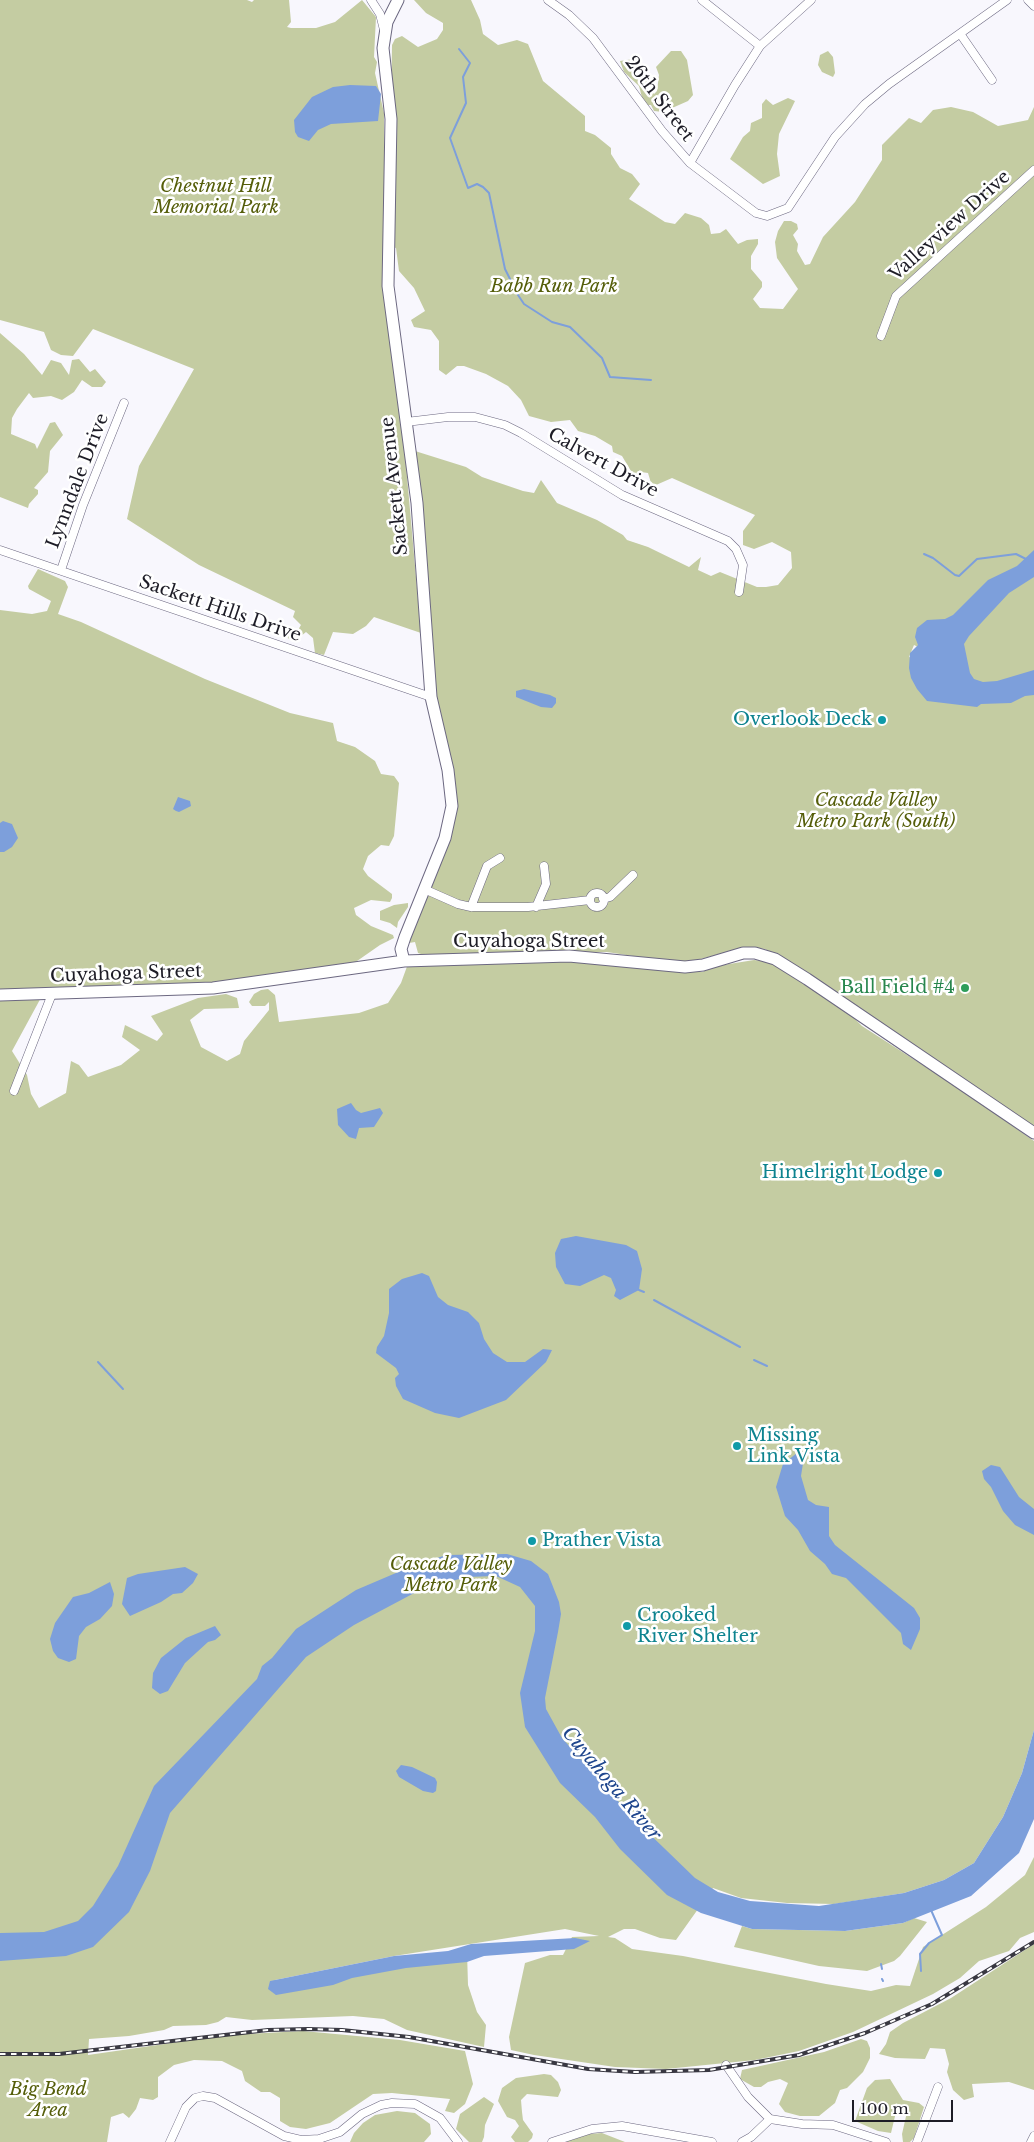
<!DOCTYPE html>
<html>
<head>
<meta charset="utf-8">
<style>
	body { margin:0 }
	#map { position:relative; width:1034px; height:2142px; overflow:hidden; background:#f8f7fd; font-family:"Libre Baskerville",serif }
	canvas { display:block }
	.scale { position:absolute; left:852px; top:2100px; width:101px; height:22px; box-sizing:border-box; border:2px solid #1d1c26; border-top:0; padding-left:6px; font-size:15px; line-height:18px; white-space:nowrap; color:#1d1c26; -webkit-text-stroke:4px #fff; paint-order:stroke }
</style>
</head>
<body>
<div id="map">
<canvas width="1034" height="2142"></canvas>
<div class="scale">100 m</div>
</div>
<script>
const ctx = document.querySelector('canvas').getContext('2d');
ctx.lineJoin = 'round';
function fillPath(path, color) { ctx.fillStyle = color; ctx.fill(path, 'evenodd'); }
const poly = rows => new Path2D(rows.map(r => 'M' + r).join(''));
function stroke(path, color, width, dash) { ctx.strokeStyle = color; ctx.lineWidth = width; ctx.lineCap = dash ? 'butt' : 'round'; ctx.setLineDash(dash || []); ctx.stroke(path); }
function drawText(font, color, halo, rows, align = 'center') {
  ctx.font = font + ' "Libre Baskerville",serif'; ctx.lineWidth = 5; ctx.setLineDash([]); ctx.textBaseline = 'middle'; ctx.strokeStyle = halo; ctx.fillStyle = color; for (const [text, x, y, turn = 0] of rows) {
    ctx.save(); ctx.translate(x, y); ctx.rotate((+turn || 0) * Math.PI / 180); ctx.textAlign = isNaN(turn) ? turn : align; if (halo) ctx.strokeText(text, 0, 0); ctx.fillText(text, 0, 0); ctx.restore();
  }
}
const green = poly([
	[0,0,247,0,252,2,254,0,289,0,291,22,287,27,291,28,316,28,335,22,362,0,376,17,374,57,377,62,375,73,384,113,384,290,405,454,421,633,374,617,366,626,353,634,333,632,324,655,315,653,313,638,306,632,296,640,289,639,286,635,298,630,301,625,293,617,295,611,199,565,127,519,139,466,194,369,93,329,73,356,61,355,51,350,44,332,0,320],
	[414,0,471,0,480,20,483,34,498,45,517,40,528,44,543,81,585,116,585,131,595,135,611,148,611,154,620,168,632,174,640,184,629,199,665,222,675,224,685,213,701,218,709,225,711,234,720,233,726,229,738,244,747,240,758,239,758,244,751,256,751,269,762,282,762,287,753,299,760,308,783,309,798,289,777,258,775,242,778,231,784,221,791,221,797,224,798,229,793,235,798,244,797,251,805,265,810,264,823,237,855,202,882,160,882,145,909,118,921,123,933,110,951,107,973,112,998,126,1028,120,1034,107,1034,1129,765,949,746,947,693,961,665,961,607,952,485,953,427,956,418,953,415,942,403,944,451,812,431,697,415,451,466,467,482,477,523,491,534,493,541,480,557,503,597,520,623,535,627,540,648,547,689,567,701,557,698,570,711,576,720,572,757,587,766,587,778,585,792,568,791,552,772,542,754,549,743,545,743,531,755,515,672,478,656,485,651,483,648,473,641,472,634,476,622,456,613,452,612,446,595,436,578,431,570,420,551,422,529,416,521,400,508,386,486,374,464,366,457,366,446,375,439,370,439,341,431,330,414,327,411,320,425,311,414,288,399,271,396,248,389,246,392,45,395,39,402,36,418,47,437,39,443,30,443,23,426,13],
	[914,645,931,653,969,671,909,657],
	[671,51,681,51,687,60,693,95,688,101,663,112,654,111,651,105,644,105,639,86,624,72,620,61,634,59,654,94,657,91,659,75,656,67],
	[828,51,833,57,835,73,833,77,822,72,818,65,820,55],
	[788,98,795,101,779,134,777,154,780,176,763,184,730,159,743,137,750,131,751,123,762,118,762,104,766,99,773,105],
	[0,333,24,354,42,375,51,360,61,363,69,375,72,360,79,359,90,372,95,369,106,382,102,387,92,387,82,380,74,392,62,400,51,396,33,398,29,393,17,409,12,418,11,434,35,444,37,449,50,423,55,422,63,435,50,451,48,472,34,488,38,490,38,494,29,504,28,508,0,497],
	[38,569,65,581,68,587,58,614,81,622,205,679,290,713,333,723,337,741,355,747,375,761,381,774,394,776,399,783,394,836,389,846,381,845,368,856,363,869,368,876,392,894,392,898,390,902,371,900,354,908,356,915,371,926,393,935,394,938,380,945,347,968,213,988,43,994,12,1051,27,1075,31,1094,39,1108,66,1093,71,1061,79,1065,88,1077,121,1065,140,1050,122,1037,125,1025,157,1041,163,1034,151,1016,198,998,226,994,237,998,239,1008,204,1009,190,1020,201,1047,227,1061,240,1054,244,1041,269,1010,269,1002,265,1006,252,1006,249,1002,254,994,261,990,268,989,275,995,279,1022,359,1013,388,1003,401,983,409,961,569,956,702,972,717,966,754,960,772,962,847,1011,862,1026,963,1091,1034,1141,1034,1730,1022,1773,1003,1817,974,1863,944,1880,904,1893,834,1904,787,1903,741,1898,713,1888,676,1940,660,1938,635,1929,624,1929,608,1937,615,1938,632,1949,683,1956,826,1984,871,1991,896,1985,910,1986,923,1947,986,1907,1025,1875,1034,1857,1034,1932,1020,1938,1009,1951,979,1961,960,1978,933,1994,853,2032,799,2051,755,2060,666,2069,615,2067,534,2055,511,2050,509,2037,525,1963,550,1955,563,1955,572,1937,599,1936,565,1929,394,1956,270,1981,467,1952,468,1985,477,2012,486,2025,484,2047,407,2030,384,2019,353,2016,252,2020,226,2017,218,2022,206,2025,173,2026,164,2030,129,2036,89,2039,88,2055,227,2035,303,2031,400,2040,465,2051,473,2084,465,2104,454,2113,445,2111,450,2099,392,2093,373,2094,330,2123,306,2129,290,2127,280,2121,280,2098,270,2092,261,2092,245,2081,242,2071,222,2061,194,2060,174,2065,158,2077,158,2097,153,2100,140,2098,136,2109,129,2118,123,2113,111,2117,107,2142,0,2142,0,610,32,614,47,611,51,601,29,589,28,586],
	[408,903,408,907,398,922,397,928,390,923,380,920,380,911,394,905],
	[914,1918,927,1922,900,1956,894,1961,867,1971,819,1966,734,1947,742,1926,752,1929,845,1931,903,1923],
	[1034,1944,1034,2090,1009,2082,972,2084,974,2097,964,2100,953,2090,947,2072,949,2064,945,2049,930,2048,925,2059,895,2058,879,2054,886,2044,890,2032,903,2023,951,1998],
	[861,2039,867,2041,870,2048,870,2058,863,2072,847,2088,840,2090,835,2103,819,2116,800,2116,785,2112,779,2104,788,2083,780,2079,768,2082,761,2087,754,2087,740,2079,742,2070,824,2052],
	[544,2074,551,2075,558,2082,561,2090,558,2097,527,2094,521,2100,522,2112,523,2120,533,2134,532,2138,528,2142,515,2142,511,2137,519,2126,515,2120,507,2117,498,2101,502,2088,516,2078],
	[890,2079,903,2100,919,2103,924,2107,914,2138,910,2142,903,2142,902,2134,907,2112,899,2107,896,2112,891,2133,878,2131,855,2121,867,2088,875,2080],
	[484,2097,494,2104,485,2125,484,2137,482,2142,469,2142,456,2129,460,2114],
	[397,2111,415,2113,419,2116,430,2124,431,2134,424,2142,350,2142,354,2133,363,2123,375,2115],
	[602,2133,625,2142,564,2142,588,2134]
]);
const water = poly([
	[350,85,376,86,381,94,378,121,331,124,318,130,309,141,298,137,295,132,294,120,312,97,333,87],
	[1034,550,1034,577,1009,593,969,636,964,644,970,673,974,679,983,682,997,681,1034,670,1034,695,1025,696,1011,703,981,704,977,707,927,701,917,689,911,678,909,668,910,653,918,645,915,637,917,628,927,620,945,619,953,615,988,580,1017,566],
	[524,689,550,695,556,698,556,703,552,708,541,707,516,697,516,691],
	[178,797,190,801,191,806,179,812,176,811,173,809],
	[3,821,12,824,18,838,12,847,4,852,0,852,0,823],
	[351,1103,356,1110,361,1113,380,1108,383,1113,374,1127,359,1128,356,1139,349,1137,338,1125,337,1109],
	[576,1236,626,1245,637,1251,642,1269,639,1290,620,1300,614,1296,616,1290,611,1278,604,1275,580,1286,565,1284,556,1267,555,1253,561,1239],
	[422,1273,429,1276,438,1297,448,1305,468,1312,479,1323,484,1339,493,1353,507,1362,525,1362,543,1349,552,1350,546,1362,506,1400,459,1418,435,1413,403,1399,396,1386,395,1378,399,1374,396,1368,376,1353,377,1347,384,1336,389,1313,389,1289,402,1279],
	[797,1453,804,1457,801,1476,808,1500,816,1505,829,1507,829,1536,835,1545,914,1608,920,1618,920,1629,911,1650,903,1644,901,1633,846,1578,832,1574,825,1564,810,1551,798,1530,785,1516,776,1487,783,1464],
	[991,1465,1000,1467,1019,1497,1034,1509,1034,1535,1015,1525,1003,1511,991,1487,984,1479,982,1471],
	[507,1554,531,1561,548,1574,559,1602,561,1614,558,1632,545,1698,546,1709,562,1738,634,1819,695,1878,718,1892,750,1901,819,1906,904,1893,944,1880,974,1863,1003,1817,1022,1773,1034,1730,1034,1819,1019,1853,971,1896,903,1923,845,1931,752,1929,701,1913,667,1895,620,1849,595,1817,560,1783,525,1727,520,1693,535,1631,535,1606,520,1587,496,1576,466,1577,418,1591,354,1625,306,1657,170,1813,150,1871,129,1912,93,1947,66,1956,0,1961,0,1933,44,1932,78,1921,93,1906,118,1866,154,1786,257,1679,262,1666,272,1658,296,1629,356,1590,410,1567,446,1555],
	[185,1567,198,1574,193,1583,182,1593,173,1594,161,1602,130,1616,122,1604,127,1578,138,1574],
	[110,1582,114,1594,112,1606,100,1619,86,1627,79,1636,76,1659,69,1662,58,1658,53,1651,50,1639,55,1623,73,1597,89,1593],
	[215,1626,221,1635,215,1640,208,1642,185,1663,168,1691,160,1694,152,1688,153,1673,161,1658,186,1638],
	[401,1765,412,1767,435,1778,437,1782,436,1791,433,1793,423,1791,399,1777,396,1771],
	[575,1938,590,1941,574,1949,484,1956,467,1962,406,1968,352,1978,333,1985,276,1995,268,1989,270,1981,394,1956,448,1951,471,1944]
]);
const stream = poly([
	[459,49,470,63,463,77,466,103,450,138,468,188,477,184,483,187,489,193,505,269,518,295,524,304,552,322,570,327,602,358,610,377,651,380],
	[924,554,933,558,955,575,959,576,977,559,1016,554,1026,559],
	[639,1290,644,1292],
	[654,1300,740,1347],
	[754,1360,767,1366],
	[98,1362,123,1389],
	[881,1964,882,1969],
	[921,1971,920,1954,929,1943,942,1935,931,1910],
	[882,1979,883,1981]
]);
const street = poly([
	[371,0,380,14,384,30],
	[548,0,569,15,593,38,662,131,690,163,748,207,756,213,767,216,788,208,835,137,865,104,889,84,1007,0],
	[702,0,760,46],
	[1028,0,1034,6],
	[961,35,992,80],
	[690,163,735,85,760,46,811,0],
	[881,336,896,296,1034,170],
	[406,422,448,417,475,417,505,425,521,433,622,495,728,541,736,549,743,565,739,592],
	[0,550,431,697],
	[61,570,83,505,124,403],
	[424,889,458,904,471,907,528,907,590,900],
	'590 900a7 7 0 1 1 14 0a7 7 0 1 1-14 0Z',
	[603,899,610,897,633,875],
	[471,907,487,866,500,858],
	[536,907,546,884,544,866],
	[14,1091,52,994],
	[726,2065,748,2097,770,2119],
	[770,2119,802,2124,833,2125,886,2142],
	[170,2142,186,2107,195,2098,203,2096,215,2098,284,2136,301,2140,319,2139,340,2132,362,2114,381,2105,392,2103,415,2104,440,2118,458,2142],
	[552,2142,592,2129,622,2126,712,2142],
	[742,2142,751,2137,770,2119],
	[917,2142,938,2087],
	[1031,2142,1034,2136]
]);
const secondary = poly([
	[398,0,387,22,383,48,391,119,388,286,417,503,431,697,448,770,452,806,445,838,405,937,401,949,404,961],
	[0,995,213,988,404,961,569,956,685,967,703,965,743,953,755,953,775,959,807,979,1034,1133]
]);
const rail = poly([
	[0,2054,59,2054,268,2030,308,2029,342,2030,409,2037,588,2069,635,2072,709,2070,799,2055,865,2033,932,2004,1034,1942]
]);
const markers = [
	[882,720,5,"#0f9aa8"],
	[965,988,5,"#2e9e5b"],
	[938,1173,5,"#0f9aa8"],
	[737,1446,5,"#0f9aa8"],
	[532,1541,5,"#0f9aa8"],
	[627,1626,5,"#0f9aa8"]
];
const streetNames = [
	["26th Street",659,99,53],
	["Valleyview Drive",950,226,-42],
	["Calvert Drive",603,463,29],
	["Lynndale Drive",78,481,-69],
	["Sackett Avenue",395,486,-96],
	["Sackett Hills Drive",220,609,19],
	["Cuyahoga Street",529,942],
	["Cuyahoga Street",126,974,-2]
];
const parkNames = [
	["Chestnut Hill",216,187],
	["Memorial Park",216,208],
	["Babb Run Park",554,287],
	["Cascade Valley",876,801],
	["Metro Park (South)",876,822],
	["Cascade Valley",451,1565],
	["Metro Park",451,1586],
	["Big Bend",48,2090],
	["Area",48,2111]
];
const cultureNames = [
	["Overlook Deck",872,720,"right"],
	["Himelright Lodge",928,1173,"right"],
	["Missing",747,1436],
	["Link Vista",747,1457],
	["Prather Vista",542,1541],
	["Crooked",637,1616],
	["River Shelter",637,1637]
];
const leisureNames = [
	["Ball Field #4",955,988]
];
const waterNames = [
	["Cuyahoga River",611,1784,50]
];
fillPath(green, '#c4cca2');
fillPath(water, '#7d9fdb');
stroke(stream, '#7d9fdb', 2);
stroke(street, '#6c6881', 9);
stroke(secondary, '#6c6881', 13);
stroke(street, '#fff', 8);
stroke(secondary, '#fff', 11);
stroke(rail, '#393842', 4);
stroke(rail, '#fff', 2, [5.5]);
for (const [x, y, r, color] of markers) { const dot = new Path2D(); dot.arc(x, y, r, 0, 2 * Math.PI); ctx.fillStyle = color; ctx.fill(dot); stroke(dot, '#fff', 2); }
drawText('18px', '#1d1c26', '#fff', streetNames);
drawText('italic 18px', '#555e0a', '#fff', parkNames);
drawText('18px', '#0d838f', '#fff', cultureNames, 'left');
drawText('18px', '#27864d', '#fff', leisureNames, 'right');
drawText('italic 19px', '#1f468d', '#fff', waterNames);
</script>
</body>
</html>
